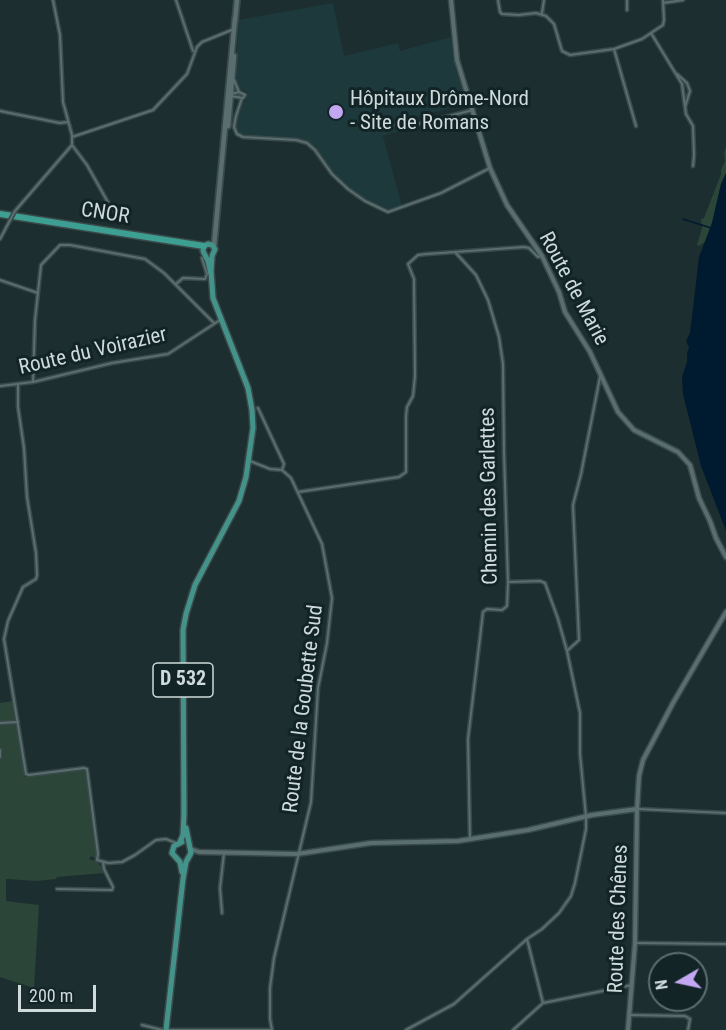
<!DOCTYPE html>
<html>
<head>
<meta charset="utf-8">
<style>
	body { margin:0 }
	#map { position:relative; width:726px; height:1030px; overflow:hidden; background:#1c2e2f; font-family:"Roboto Condensed",sans-serif }
	canvas { display:block }
	.north { position:absolute; left:648px; top:952px; width:60px; height:60px; box-sizing:border-box; background:#122426; border:2px solid #5e6d6e; border-radius:50%; rotate:261deg; font-size:16px; font-weight:700; line-height:24px; text-align:center; color:#cfdada }
	.north::after { content:''; display:block; margin:auto; width:21px; height:27px; background:#c3a7f2; clip-path:polygon(50% 0,100% 100%,50% 72%,0 100%) }
	.scale { position:absolute; left:18px; top:985px; width:78px; height:27px; box-sizing:border-box; border:3px solid #cfdada; border-top:0; padding-left:8px; font-size:18px; line-height:21px; white-space:nowrap; color:#cfdada; -webkit-text-stroke:4px #122426; paint-order:stroke }
</style>
</head>
<body>
<div id="map">
<canvas width="726" height="1030"></canvas>
<div class="north">N</div>
<div class="scale">200 m</div>
</div>
<script>
const ctx = document.querySelector('canvas').getContext('2d');
ctx.lineJoin = 'round';
function fillPath(path, color) { ctx.fillStyle = color; ctx.fill(path, 'evenodd'); }
const poly = rows => new Path2D(rows.map(r => 'M' + r).join(''));
function stroke(path, color, width, dash) { ctx.strokeStyle = color; ctx.lineWidth = width; ctx.lineCap = dash ? 'butt' : 'round'; ctx.setLineDash(dash || []); ctx.stroke(path); }
function drawText(font, color, halo, rows, align = 'center') {
  ctx.font = font + ' "Roboto Condensed",sans-serif'; ctx.lineWidth = 6; ctx.setLineDash([]); ctx.textBaseline = 'middle'; ctx.strokeStyle = halo; ctx.fillStyle = color; for (const [text, x, y, turn = 0] of rows) {
    ctx.save(); ctx.translate(x, y); ctx.rotate((+turn || 0) * Math.PI / 180); ctx.textAlign = isNaN(turn) ? turn : align; if (halo) ctx.strokeText(text, 0, 0); ctx.fillText(text, 0, 0); ctx.restore();
  }
}
const built = poly([
	[333,3,344,56,398,43,400,51,451,37,453,57,468,104,414,117,417,126,383,136,402,206,389,211,368,201,337,178,315,146,303,140,239,135,235,130,240,107,246,99,248,93,240,88,236,81,238,20]
]);
const green = poly([
	[726,147,726,173,721,184,712,223,705,242,699,246,697,245,702,228,701,219,704,218,721,174,721,170,725,161,724,153],
	[13,701,25,777,84,770,86,772,96,854,95,858,91,856,89,859,98,862,105,873,57,877,56,879,37,881,6,879,6,901,39,905,34,988,0,977,0,703]
]);
const water = poly([
	[726,173,726,531,701,466,683,394,682,377,687,362,687,353,689,347,686,341,690,333,699,257,712,223,721,184]
]);
const stream = poly([
	[683,219,711,228]
]);
const minor = poly([
	[53,0,60,35,63,102,72,135,72,145,87,165,114,213],
	[176,0,193,51],
	[498,0,500,12,502,14,519,15,536,13,546,16,554,24,562,51,570,55,614,49,642,39,663,25,664,20,663,0],
	[663,3,683,0],
	[627,10,627,0],
	[542,13,544,0],
	[651,33,682,84,686,114,693,126,694,155,693,166],
	[614,49,636,126],
	[677,74,687,83,690,91,685,107],
	[234,80,239,92],
	[231,94,239,92,245,95,243,98,231,96],
	[242,98,236,116,234,127,237,134,243,137,296,140,307,143,315,150,332,174,348,189,365,201,388,212,441,193,490,168],
	[0,111,60,123,68,122],
	[370,120,406,127,473,110],
	[72,137,153,110,187,74,197,47,202,42,234,29],
	[15,211,72,145],
	[0,239,8,224],
	[455,252,476,275,488,300,499,337,503,364,504,452,508,582,507,606,502,610,487,609,483,612,468,739,470,840],
	[0,280,38,293],
	[176,284,183,278,205,279,207,274,202,258],
	[33,382,35,320,41,265,60,245,70,245,145,259,164,273,214,323],
	[18,384,18,407,24,448,27,497,36,553,37,575,36,579,23,587,8,621,4,639,26,774,29,775,84,768,87,769,98,854,97,860,108,863,122,862,135,855,156,840,166,839,176,843],
	[0,386,33,382,112,363,168,354,220,320],
	[258,408,284,464,282,470],
	[250,461,270,469,282,470,291,478,322,544,332,598,327,643,318,688,311,802,274,958,270,988,270,1019,272,1030],
	[298,492,399,477,406,472,406,416,407,407,413,396,415,376,414,279,408,264,418,255,427,254,524,247,529,248,538,257,541,256],
	[567,651,579,640,573,505,581,474,600,377],
	[0,723,18,722],
	[0,750,0,757],
	[637,809,726,813],
	[57,889,112,890,113,887,104,869,103,862],
	[222,913,220,888,224,853],
	[527,939,543,1003],
	[636,943,726,944],
	[630,1015,685,1016,690,1019,688,1030],
	[142,1025,162,1030],
	[167,1030,272,1030],
	[406,1030,454,1004,527,939,542,929,559,913,571,896,575,883,586,829,586,817,580,754,580,713,567,651,558,619,545,583,540,581,508,582],
	[513,1030,543,1003,632,985]
]);
const tertiary = poly([
	[451,0,457,60,490,168,507,205,542,256,559,292,565,312,590,352,618,412,634,430,678,452,690,465,699,498,710,521,716,538,726,557],
	[191,849,199,852,297,854,371,843,458,841,528,830,592,815,637,809],
	[628,1030,635,943,637,810,639,776,643,760,673,703,726,612]
]);
const secondary = poly([
	[235,21,237,0],
	[228,126,234,56],
	[214,246,235,18]
]);
const primary = poly([
	[180,842,183,835,184,814,183,630,186,614,195,585,239,501,246,477,253,428,252,410,248,388,213,298,211,271,212,256,215,249,212,245,208,244,204,246,203,251,208,261,211,274],
	[182,842,174,846,172,853,180,862,182,872],
	[166,1030,183,879,186,862,191,853,186,828]
]);
const trunk = poly([
	[0,214,204,246]
]);
const minorBridge = poly([
	[8,224,15,211]
]);
const markers = [
	[336,112,8,"#c3a7f2"]
];
const shields = [
	[183,680,60]
];
const shieldNames = [
	["D 532",183,680]
];
const poiNames = [
	["Hôpitaux Drôme-Nord",350,100],
	["- Site de Romans",350,124]
];
const streetNames = [
	["CNOR",105,214,9],
	["Route de Marie",573,289,62],
	["Route du Voirazier",93,352,-13],
	["Chemin des Garlettes",490,496,-91],
	["Route de la Goubette Sud",304,709,-83],
	["Route des Chênes",619,919,-88]
];
fillPath(built, '#1d393b');
fillPath(green, '#2b4538');
fillPath(water, '#001b2f');
stroke(stream, '#001b2f', 1.5);
stroke(minor, '#3a494a', 5);
stroke(tertiary, '#3a494a', 7);
stroke(secondary, '#3a494a', 8);
stroke(primary, '#3a494a', 8);
stroke(trunk, '#3a494a', 9);
stroke(minor, '#5a6e70', 2);
stroke(tertiary, '#5a6e70', 4);
stroke(secondary, '#5a6e70', 4.5);
stroke(primary, '#44938a', 5);
stroke(trunk, '#3d9f92', 6);
stroke(minorBridge, '#3a494a', 5, []);
stroke(minorBridge, '#5a6e70', 2);
for (const [x, y, r, color] of markers) { const dot = new Path2D(); dot.arc(x, y, r, 0, 2 * Math.PI); ctx.fillStyle = color; ctx.fill(dot); stroke(dot, '#122426', 2); }
for (const [x, y, w] of shields) { const box = new Path2D(); box.roundRect(x - w / 2, y - 17, w, 34, 4.5); ctx.fillStyle = '#122426'; ctx.fill(box); stroke(box, '#cfdada', 1.5); }
drawText('bold 20px', '#cfdada', null, shieldNames);
drawText('21px', '#cfdada', '#122426', poiNames, 'left');
drawText('21px', '#cfdada', '#122426', streetNames);
</script>
</body>
</html>
